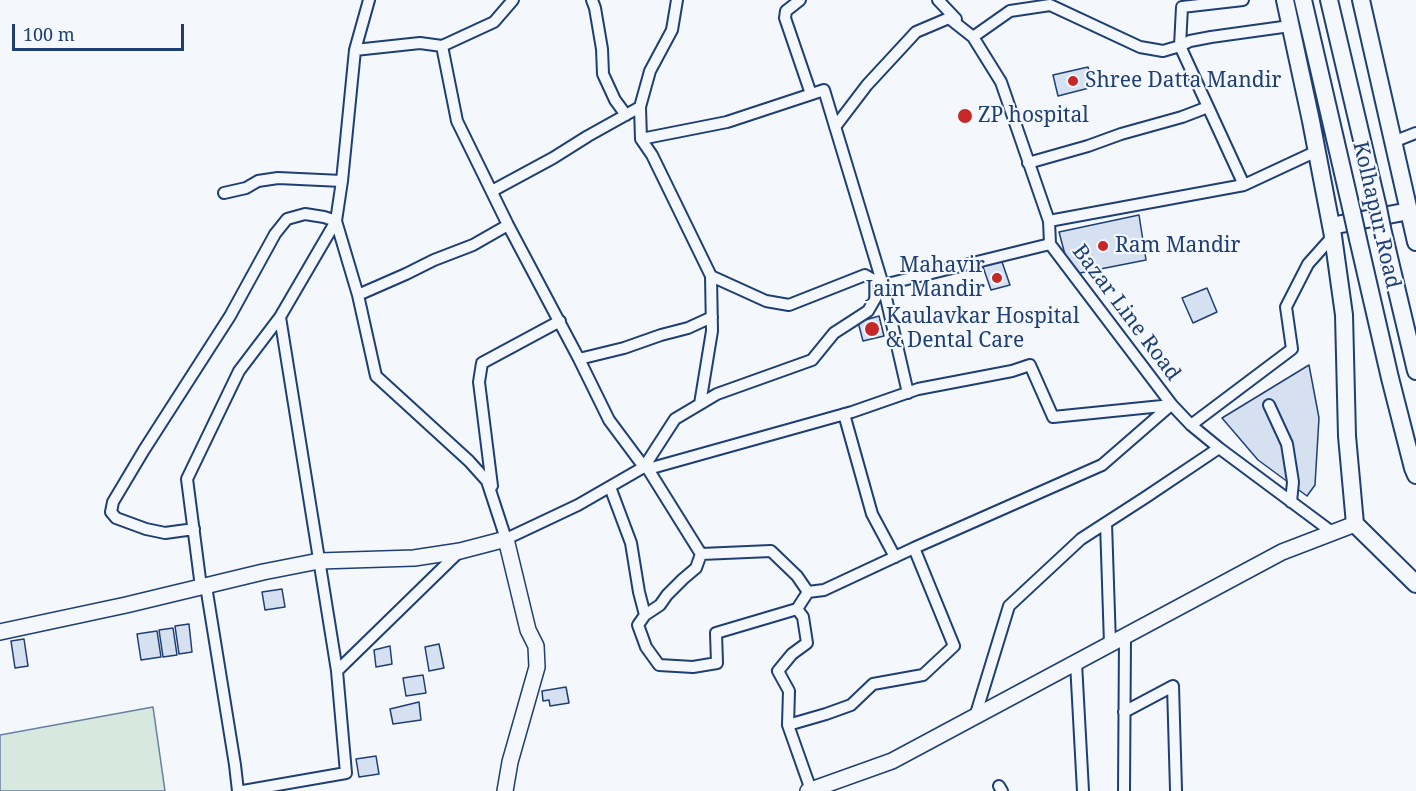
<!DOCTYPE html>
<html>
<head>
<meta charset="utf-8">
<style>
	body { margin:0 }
	#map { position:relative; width:1416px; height:791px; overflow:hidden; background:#f4f7fb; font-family:"Noto Serif",serif }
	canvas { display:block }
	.scale { position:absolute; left:12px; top:24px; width:172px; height:27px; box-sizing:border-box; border:3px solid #1d3f73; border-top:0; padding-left:8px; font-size:18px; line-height:21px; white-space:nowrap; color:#1d3f73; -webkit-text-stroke:4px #f4f7fb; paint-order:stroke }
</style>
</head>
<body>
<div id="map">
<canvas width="1416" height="791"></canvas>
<div class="scale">100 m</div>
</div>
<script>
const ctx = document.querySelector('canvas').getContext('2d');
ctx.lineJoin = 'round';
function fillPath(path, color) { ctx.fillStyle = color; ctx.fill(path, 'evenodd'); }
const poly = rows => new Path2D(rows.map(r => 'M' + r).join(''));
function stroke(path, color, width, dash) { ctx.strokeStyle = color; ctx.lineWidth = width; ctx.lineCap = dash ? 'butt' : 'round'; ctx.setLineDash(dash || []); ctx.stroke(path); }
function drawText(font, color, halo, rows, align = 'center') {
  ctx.font = font + ' "Noto Serif",serif'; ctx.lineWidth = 4.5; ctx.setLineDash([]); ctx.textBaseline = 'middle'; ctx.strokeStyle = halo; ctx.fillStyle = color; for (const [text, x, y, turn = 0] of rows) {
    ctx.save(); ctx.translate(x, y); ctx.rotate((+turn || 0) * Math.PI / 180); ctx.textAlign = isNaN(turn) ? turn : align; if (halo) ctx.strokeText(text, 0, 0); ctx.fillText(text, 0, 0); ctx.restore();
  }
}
const green = poly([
	[153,707,165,791,0,791,0,735,153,707]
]);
const building = poly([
	[1088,67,1093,87,1058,96,1053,75,1088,67],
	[1139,215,1146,260,1075,274,1068,266,1059,232,1139,215],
	[1001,259,1010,285,991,290,982,264,1001,259],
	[1207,288,1217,312,1193,323,1182,298,1207,288],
	[879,316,884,336,863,341,858,322,879,316],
	[1309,365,1319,418,1315,485,1307,496,1258,460,1222,418,1309,365],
	[282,589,285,607,265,610,262,592,282,589],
	[189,624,192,652,179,654,175,626,189,624],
	[173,628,177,655,163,657,159,630,173,628],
	[157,631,161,657,141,660,137,634,157,631],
	[24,639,28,666,15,668,11,641,24,639],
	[439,644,444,668,429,671,425,647,439,644],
	[390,646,392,664,376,667,374,650,390,646],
	[423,675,426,693,406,696,403,678,423,675],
	[566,687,569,703,550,706,549,700,543,701,542,691,566,687],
	[419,702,421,720,393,724,390,709,419,702],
	[376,756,379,774,359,777,356,759,376,756]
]);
const minor = poly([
	[513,0,494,22,442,46,457,121,508,225,579,359],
	[592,0,595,8,602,49,603,74,615,100,626,115],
	[800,0,786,11,785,18,811,94],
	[938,0,956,19],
	[1243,0,1182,7,1180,46,1190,41,1211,37,1290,26],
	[973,37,1010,11,1050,5,1140,47,1163,51,1180,46,1244,185],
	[355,50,420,43,442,46],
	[835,127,867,85,916,32,949,18,973,37,1001,82,1049,221],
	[641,139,640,107,650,71,672,30,677,0],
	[1393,142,1416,133],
	[1028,163,1088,146,1121,134,1182,117,1208,107],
	[492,191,553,158,588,136,640,107],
	[224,193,246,188,258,181,278,178,342,181],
	[1050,244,1049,221,1244,185,1317,151],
	[1050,244,1172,405,1191,425],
	[358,295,406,274,434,260,473,245,508,225],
	[908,393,883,285,1050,244],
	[700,404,712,331,711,276,652,155,641,139,727,122,824,90,883,285,865,275,789,305,766,301,711,276],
	[1269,405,1287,444,1293,482,1291,502],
	[844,414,872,514,895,557],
	[644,467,609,420,579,359,624,348,661,335,688,328,712,317],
	[492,486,479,382,482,363,560,321],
	[610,487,631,543,639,592,645,615,638,625,646,647,659,665,693,667,717,663,716,633,797,609],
	[1106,523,1110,644],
	[194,529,165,533,146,529,116,518,111,512,113,502,144,450,230,316,275,234,287,219,305,214,324,217,336,221,358,295,376,376,469,461,487,481,506,539,578,505,644,467,675,419,717,394,812,360,834,333,868,311,883,285],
	[1332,532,1219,448,1191,425,1292,349,1286,307,1308,264,1333,236],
	[914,548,824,590,808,592,797,576,771,551,701,554,648,469,852,412,918,389,1012,371,1030,365,1053,417,1172,405],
	[206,586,235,765,238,791],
	[201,587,187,479,239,371,280,317,336,221,342,181,355,50,369,0],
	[645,615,660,605,667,595,683,579,696,568,701,554],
	[1076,663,1083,791],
	[337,671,460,551],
	[1124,712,1173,686,1176,790],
	[975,717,1009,606,1081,539,1146,497,1219,448],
	[788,725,789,691,778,671,792,654,807,643,803,617,797,609,808,592],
	[999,786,1002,791],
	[811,790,788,725,826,714,851,705,873,684,923,675,954,646,914,548,1102,465,1171,405],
	[243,791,346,773,337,671,280,317],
	[1124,791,1125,636]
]);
const secondary = poly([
	[0,632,126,605,263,572,319,561,414,558,460,551,506,539,528,630,536,646,537,667,510,762,505,791],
	[808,791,892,761,1282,552,1355,524]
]);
const trunk = poly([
	[1285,0,1311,121,1333,236,1344,315,1347,436,1355,524,1416,584],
	[1303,0,1352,212],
	[1329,0,1378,208],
	[1361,0,1416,242],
	[1331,226,1409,211],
	[1382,228,1416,371],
	[1358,239,1390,378,1413,468,1416,475]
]);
const trunkBridge = poly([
	[1378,208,1382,228],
	[1352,212,1358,239]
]);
const markers = [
	[1073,81,6,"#c62828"],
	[965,116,8,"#c62828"],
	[1103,246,6,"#c62828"],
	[997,278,6,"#c62828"],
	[872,329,8,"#c62828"]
];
const poiNames = [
	["Shree Datta Mandir",1085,81],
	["ZP hospital",978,116],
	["Ram Mandir",1115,246],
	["Mahavir",985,266,"right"],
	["Jain Mandir",985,290,"right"],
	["Kaulavkar Hospital",886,317],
	["& Dental Care",886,341]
];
const streetNames = [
	["Kolhapur Road",1376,215,77],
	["Bazar Line Road",1126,313,53]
];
fillPath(green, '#d7e8df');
stroke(green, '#687fa3', 1.5);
fillPath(building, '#d5e0f0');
stroke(building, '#1d3f73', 1.5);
stroke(minor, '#1d3f73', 14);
stroke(secondary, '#1d3f73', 18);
stroke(trunk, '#1d3f73', 20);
stroke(minor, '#f4f7fb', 10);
stroke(secondary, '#f4f7fb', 15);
stroke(trunk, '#f4f7fb', 16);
stroke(trunkBridge, '#1d3f73', 20, []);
stroke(trunkBridge, '#f4f7fb', 16);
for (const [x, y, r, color] of markers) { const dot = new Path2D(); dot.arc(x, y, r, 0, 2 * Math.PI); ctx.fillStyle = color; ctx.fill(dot); stroke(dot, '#f4f7fb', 2); }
drawText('21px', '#1d3f73', '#f4f7fb', poiNames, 'left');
drawText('21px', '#1d3f73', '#f4f7fb', streetNames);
</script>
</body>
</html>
